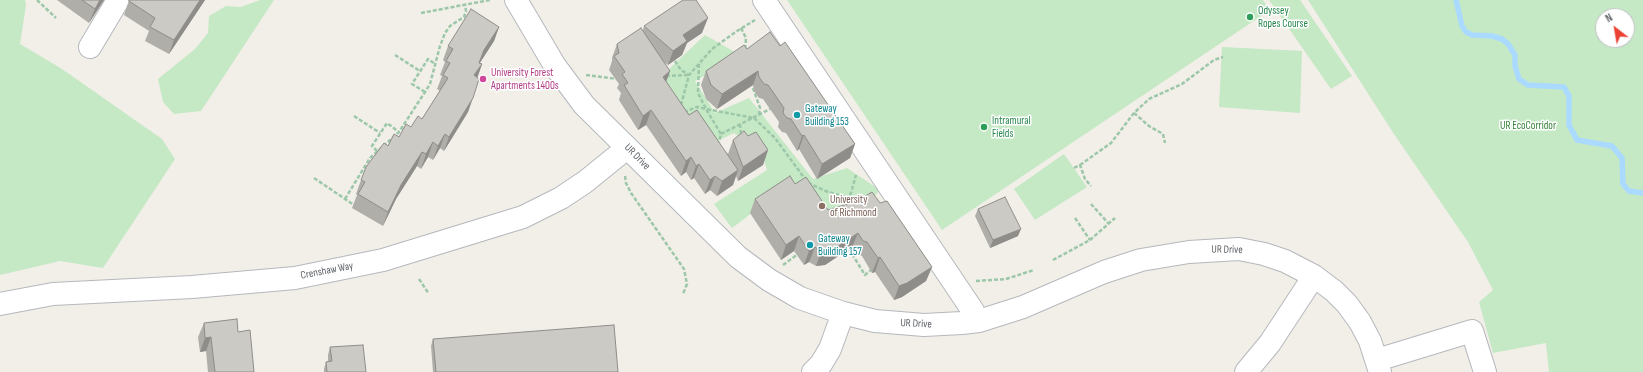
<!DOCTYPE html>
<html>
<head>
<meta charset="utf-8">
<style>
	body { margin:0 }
	#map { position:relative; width:1643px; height:372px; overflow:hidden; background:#f1efe8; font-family:"Sofia Sans Condensed",sans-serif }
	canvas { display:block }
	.north { position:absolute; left:1595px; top:8px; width:40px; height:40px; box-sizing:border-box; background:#fff; border:1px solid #bfc1c3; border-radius:50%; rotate:329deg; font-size:11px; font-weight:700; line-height:16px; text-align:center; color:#5f6368 }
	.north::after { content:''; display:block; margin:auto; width:14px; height:18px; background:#ea4335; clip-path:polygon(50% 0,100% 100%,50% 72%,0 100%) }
</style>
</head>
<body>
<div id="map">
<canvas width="1643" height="372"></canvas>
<div class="north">N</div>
</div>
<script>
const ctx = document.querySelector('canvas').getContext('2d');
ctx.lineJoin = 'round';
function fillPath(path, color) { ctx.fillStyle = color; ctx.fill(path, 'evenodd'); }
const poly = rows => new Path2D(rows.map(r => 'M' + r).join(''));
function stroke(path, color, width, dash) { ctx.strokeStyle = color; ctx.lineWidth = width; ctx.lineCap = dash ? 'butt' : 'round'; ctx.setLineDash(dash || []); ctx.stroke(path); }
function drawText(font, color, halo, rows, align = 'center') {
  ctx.font = font + ' "Sofia Sans Condensed",sans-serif'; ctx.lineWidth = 3; ctx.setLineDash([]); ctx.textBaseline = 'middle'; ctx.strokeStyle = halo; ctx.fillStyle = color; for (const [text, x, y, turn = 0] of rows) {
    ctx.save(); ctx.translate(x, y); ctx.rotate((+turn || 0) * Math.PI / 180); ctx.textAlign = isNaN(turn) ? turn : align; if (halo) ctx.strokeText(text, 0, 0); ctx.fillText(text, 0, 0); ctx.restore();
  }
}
const green = poly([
	[0,0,25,0,26,5,20,44,62,69,162,139,175,159,103,268,60,261,0,275],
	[260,0,274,0,201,111,174,114,163,102,158,79,195,49,208,33,209,16,226,6,241,7],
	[787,0,1263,0,1270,10,942,230],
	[1269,0,1300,0,1352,76,1331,89],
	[1308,0,1643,0,1643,372,1549,372,1546,343,1493,353,1479,302,1493,290,1468,242,1394,134],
	[1603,16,1627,16,1627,40,1603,40],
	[705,35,740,55,695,81,715,113,749,98,813,179,847,168,880,190,868,204,825,217,793,182,732,228,714,204,767,170,762,154,734,133,709,145,663,95,670,68],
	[1222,47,1302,51,1300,113,1219,107],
	[1064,154,1087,187,1035,220,1014,189]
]);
const stream = poly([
	[1456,0,1462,26,1466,32,1472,35,1492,36,1502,39,1508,44,1515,55,1515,66,1519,79,1528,85,1564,87,1569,96,1569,125,1577,140,1612,146,1622,158,1623,184,1629,191,1643,193]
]);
const path = poly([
	[37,0,56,18],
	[421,13,490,0],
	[741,28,746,38,745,51],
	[395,55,420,71],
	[675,61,681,70,688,74],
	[699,64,698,93,706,109,754,118,775,138,805,179],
	[586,75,617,79],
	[666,76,689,75],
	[753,88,760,108,759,115],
	[425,92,412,84,428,59,435,64],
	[681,105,689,75,712,49,737,31,755,20],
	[684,112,697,107,706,109,721,134,719,142],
	[1134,113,1149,126,1163,134,1165,143],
	[354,116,380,133],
	[740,124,741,135],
	[721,134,772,108],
	[377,151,372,146,387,123,399,132],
	[1080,165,1111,143,1134,113,1149,99,1182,84,1214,60,1223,57],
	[1074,168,1080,165,1085,179,1091,186],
	[625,176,626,183,631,193,684,269,687,284,683,294],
	[314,178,354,205],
	[808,183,828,192,849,198,864,198],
	[345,199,370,158,399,132,425,92,430,84,440,46,445,33,450,26,464,17,466,11,465,4],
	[1091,204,1109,224],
	[847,207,856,175],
	[1075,218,1090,240],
	[849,249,865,275,872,269],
	[1053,260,1090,240,1115,218],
	[783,265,798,254],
	[419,279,429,294],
	[976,281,1006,279,1034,270]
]);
const minor = poly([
	[516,0,555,66,584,105,738,257,769,280,800,298,843,313,875,321,924,325,962,323,979,321,1023,307,1104,272,1141,260,1189,252,1239,249,1264,254,1285,261,1314,276,1334,291,1347,304,1360,322,1370,341,1380,372],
	[764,0,973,311],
	[90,47,118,0],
	[0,304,53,294,192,287,295,278,383,260,523,217,561,198,585,182,627,148],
	[1377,360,1472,331,1485,372],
	[813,372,821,364,830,349,843,313],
	[1246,372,1270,343,1314,276]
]);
const wall = poly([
	[57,0,104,0,89,23],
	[129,0,205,0,169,54,145,41,149,31,124,15],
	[644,26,702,33,687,43,682,55,668,65,664,62,670,71,666,82,689,115,728,154,733,140,748,136,768,150,763,165,738,181,736,176,733,185,717,196,710,190,705,194,694,178,691,180,686,172,681,176,646,125,638,130,619,100,621,93,617,88,619,84,609,70,612,61,612,58,617,44,643,30],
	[499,27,494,41,480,63,482,64,477,78,468,112,444,151,440,148,433,160,428,157,421,169,417,166,396,199,383,226,352,208,357,195,356,194,361,180,388,146,422,119,440,91,437,89,442,76,440,75,445,62,443,60,448,46],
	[780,46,855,144,850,158,817,179,799,149,797,151,786,133,782,132,778,127,779,122,763,99,759,98,754,91,753,85,717,109,706,99,701,85,706,71,747,49],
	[795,184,828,210,932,267,926,281,902,297,894,300,875,272,872,273,862,256,858,255,852,247,825,265,816,266,809,262,804,265,794,251,781,260,750,213,755,199],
	[978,209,1018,236,990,248,975,216],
	[204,323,238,332,254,372,208,372,206,351,200,352,198,337],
	[433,339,618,372,433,372,431,346],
	[330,347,366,372,324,372,324,369,326,362,328,361,328,355]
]);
const shadedWall = poly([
	[100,0,104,0,89,23,95,9],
	[200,0,205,0,169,54,174,40],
	[708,18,702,33,687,43,682,55,668,65,673,51,683,35],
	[499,27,494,41,479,64,482,64,477,79,474,75,484,50],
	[670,71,665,85,663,77],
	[758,71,753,85,717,109,722,94],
	[473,98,468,112,444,151,449,137],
	[651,110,646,125,638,130,643,116],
	[445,134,440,148,433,160,438,146],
	[804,135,799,149,797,151,802,136],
	[433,142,428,157,421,169,426,154],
	[855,144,850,158,817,179,822,164],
	[768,150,763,165,738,181,743,167],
	[422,152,417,166,396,199,383,226,388,212,401,185],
	[691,157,686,172,681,176,686,161],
	[699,164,694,178,691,180,696,166],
	[738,170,733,185,717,196,722,181],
	[715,176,710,190,705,194,710,180],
	[1021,229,1018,236,990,248,993,240],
	[858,233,852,247,825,265,816,266,821,252],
	[799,236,794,251,781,260,786,245],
	[815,247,809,262,804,265,809,251],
	[880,257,875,272,872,273,878,258],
	[932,267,926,281,902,297,894,300,899,286],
	[211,337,206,351,200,352,205,338]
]);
const building = poly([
	[82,0,100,0,95,9,82,0],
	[129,0,200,0,174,40,150,27,155,18,129,1,129,0],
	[683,0,696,0,708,18,683,35,687,41,673,51,644,26,683,0],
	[471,9,499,27,484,50,479,63,482,64,474,75,479,79,473,98,449,137,445,134,438,146,433,142,426,154,422,152,401,185,388,212,358,194,365,182,361,180,366,167,384,143,388,146,394,134,399,137,406,124,411,127,418,116,422,119,448,78,443,75,450,63,446,61,453,49,448,46,471,9],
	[641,28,670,71,663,77,689,115,697,110,738,170,722,181,715,176,710,180,699,164,696,166,691,157,686,161,651,110,643,116,624,85,628,83,622,74,625,72,614,56,619,53,617,44,641,28],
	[770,32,780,46,785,42,855,144,822,164,804,135,802,136,791,119,787,118,783,113,784,108,768,85,764,84,759,77,758,71,722,94,711,85,706,71,744,45,747,49,770,32],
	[744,131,748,136,756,132,768,150,743,167,733,140,744,131],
	[790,176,795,184,806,177,828,210,857,201,872,192,880,203,887,201,932,267,907,283,899,286,880,257,878,258,867,242,863,241,858,233,831,251,821,252,815,247,809,251,799,236,786,245,755,199,790,176],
	[1005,197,1021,229,993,240,978,209,1005,197],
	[237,319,238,332,250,330,254,372,215,372,211,337,205,338,204,323,237,319],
	[614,325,618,372,436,372,433,339,614,325],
	[363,345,366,372,327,372,326,362,332,361,330,347,363,345]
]);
const markers = [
	[1250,17,4,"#2e9e5b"],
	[483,79,4,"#d1479c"],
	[797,115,4,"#0f9aa8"],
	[984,127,4,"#2e9e5b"],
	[822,206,4,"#8d6e63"],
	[810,245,4,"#0f9aa8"]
];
const leisureNames = [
	["Odyssey",1258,11],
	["Ropes Course",1258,24],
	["Intramural",992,121],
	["Fields",992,134]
];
const hotelNames = [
	["University Forest",491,73],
	["Apartments 1400s",491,86]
];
const cultureNames = [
	["Gateway",805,109],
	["Building 153",805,122],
	["Gateway",818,239],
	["Building 157",818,252]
];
const parkNames = [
	["UR EcoCorridor",1528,126]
];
const streetNames = [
	["UR Drive",637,157,45],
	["UR Drive",1227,250,1],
	["Crenshaw Way",327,271,-11],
	["UR Drive",916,324,3]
];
const educationNames = [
	["University",830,200],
	["of Richmond",830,213]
];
fillPath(green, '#c5e8c5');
stroke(stream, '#aadaff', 5.5);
stroke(minor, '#b5b8bc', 24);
stroke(path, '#9cc7a9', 2.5, [4, 2]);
stroke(minor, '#fff', 22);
fillPath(wall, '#afaea9');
fillPath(shadedWall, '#8f8d8a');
fillPath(building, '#cccac5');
stroke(building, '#8f8d8a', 1);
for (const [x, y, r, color] of markers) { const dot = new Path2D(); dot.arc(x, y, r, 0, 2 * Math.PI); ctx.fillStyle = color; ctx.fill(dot); stroke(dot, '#fff', 1.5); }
drawText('11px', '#27864d', '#fff', leisureNames, 'left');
drawText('11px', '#b23c85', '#fff', hotelNames, 'left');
drawText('11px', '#0d838f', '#fff', cultureNames, 'left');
drawText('11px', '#348238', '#fff', parkNames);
drawText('11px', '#5f6368', '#fff', streetNames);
drawText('11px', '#785e54', '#fff', educationNames, 'left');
</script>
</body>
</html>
